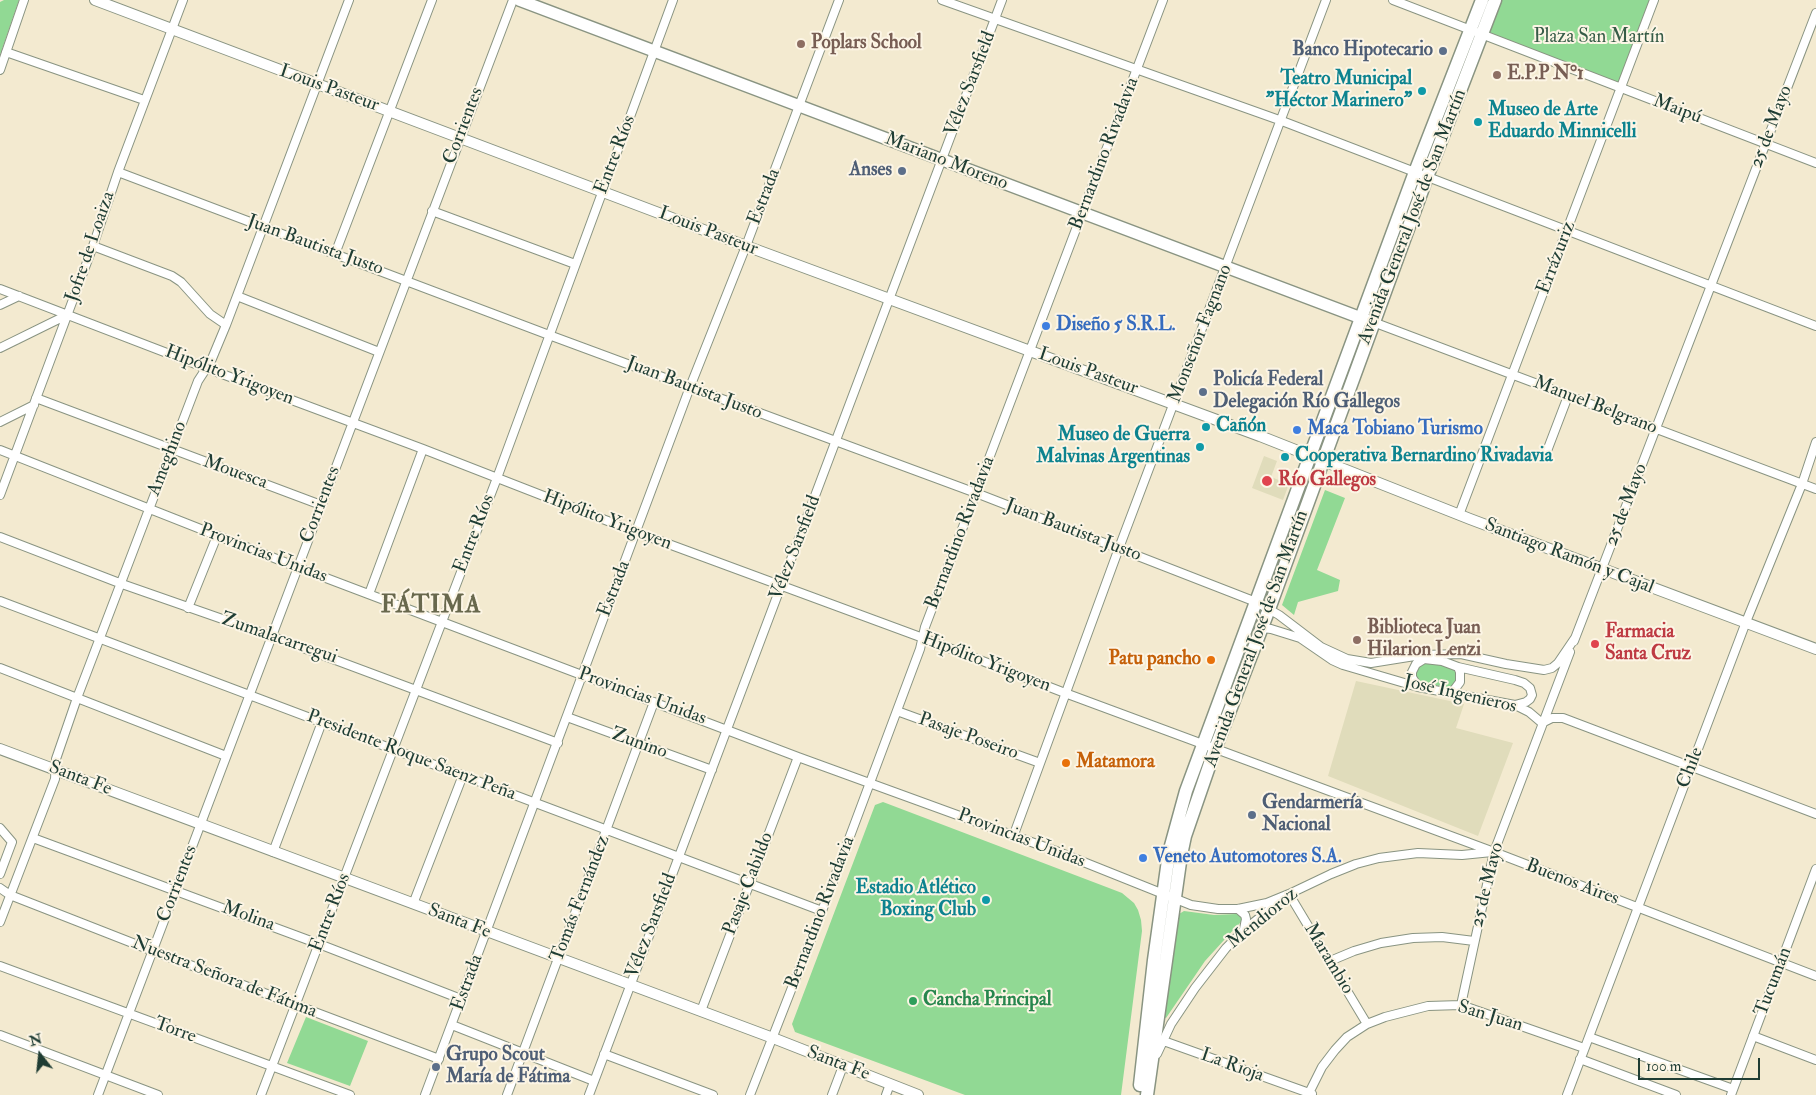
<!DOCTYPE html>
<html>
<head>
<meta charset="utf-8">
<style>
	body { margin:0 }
	#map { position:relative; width:1816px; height:1095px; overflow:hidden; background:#f3ead0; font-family:"IM FELL Double Pica",serif }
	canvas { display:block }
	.north { position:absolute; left:15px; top:1030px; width:50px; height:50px; -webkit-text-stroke:4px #fcf5e5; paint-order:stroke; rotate:344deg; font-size:14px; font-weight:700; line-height:20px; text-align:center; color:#1f3d34 }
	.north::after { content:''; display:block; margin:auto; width:18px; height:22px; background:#1f3d34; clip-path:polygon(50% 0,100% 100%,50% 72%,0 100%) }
	.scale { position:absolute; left:1638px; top:1058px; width:122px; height:22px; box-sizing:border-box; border:2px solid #1f3d34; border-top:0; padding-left:6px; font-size:15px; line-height:18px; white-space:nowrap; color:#1f3d34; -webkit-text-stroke:4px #fcf5e5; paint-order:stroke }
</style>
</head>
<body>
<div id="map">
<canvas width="1816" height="1095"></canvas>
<div class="north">N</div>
<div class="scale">100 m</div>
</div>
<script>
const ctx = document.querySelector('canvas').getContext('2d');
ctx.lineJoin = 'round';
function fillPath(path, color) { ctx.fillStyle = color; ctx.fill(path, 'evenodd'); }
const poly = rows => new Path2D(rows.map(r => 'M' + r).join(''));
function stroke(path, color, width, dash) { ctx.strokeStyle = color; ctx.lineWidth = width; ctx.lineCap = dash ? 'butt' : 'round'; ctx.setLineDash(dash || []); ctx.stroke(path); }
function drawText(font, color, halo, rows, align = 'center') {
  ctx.font = font + ' "IM FELL Double Pica",serif'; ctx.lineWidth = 4; ctx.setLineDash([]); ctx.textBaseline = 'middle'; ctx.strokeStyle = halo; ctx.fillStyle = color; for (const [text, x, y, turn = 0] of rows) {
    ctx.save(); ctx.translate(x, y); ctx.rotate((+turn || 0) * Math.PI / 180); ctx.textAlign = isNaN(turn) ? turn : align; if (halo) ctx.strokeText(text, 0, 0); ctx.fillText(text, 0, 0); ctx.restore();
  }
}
const built = poly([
	[1264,456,1277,461,1271,477,1289,484,1283,500,1252,488],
	[1356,681,1464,704,1456,728,1513,743,1478,836,1328,776]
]);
const green = poly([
	[4,0,19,0,0,55,0,2],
	[1495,0,1654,0,1622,89,1482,33],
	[1325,490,1345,498,1317,570,1340,580,1338,591,1298,602,1294,615,1282,605],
	[1429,662,1452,667,1457,671,1458,680,1453,686,1448,688,1420,682,1416,675,1416,669,1424,663],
	[883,802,1109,888,1122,893,1134,903,1138,910,1141,920,1142,931,1121,1095,965,1095,795,1032,792,1024,875,805],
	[1184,911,1214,915,1236,914,1240,915,1242,919,1241,922,1235,928,1205,961,1166,1018,1164,1017,1179,914],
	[306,1017,368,1041,350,1086,287,1063]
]);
const minor = poly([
	[942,0,1282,121,1816,326],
	[1393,0,1816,163],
	[6,52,144,100],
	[0,70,24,0],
	[118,172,549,335,976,493,1256,602,1279,615,1321,647,1347,659,1371,663,1421,655,1461,654,1506,664,1544,670,1552,668,1558,663,1575,638],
	[432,211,575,264],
	[93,246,172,276,181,282,210,314,226,325],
	[335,254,432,0],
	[0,289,206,368,423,449,636,532,923,638,1065,693,1494,852,1816,976],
	[237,296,379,352],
	[0,305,19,296],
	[1373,322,1816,489],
	[0,348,67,315],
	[36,398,321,505],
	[0,422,34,405],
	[0,450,297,567,798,757,1056,851,1191,905,1218,909,1238,909,1267,903,1289,894],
	[1547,451,1568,396],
	[0,495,93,246,118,172,183,0],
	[1459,515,1654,0],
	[0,537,122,584,271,636,558,743],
	[369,594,423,449],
	[0,601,822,911],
	[188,608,217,536],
	[1262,628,1271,629,1300,638,1332,660,1343,665,1418,687,1515,705,1529,712,1542,723],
	[1574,641,1816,13],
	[1458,667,1515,680,1524,683,1530,688,1532,695,1530,699,1526,702,1515,705],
	[0,668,226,756],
	[1418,687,1412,677,1412,672,1416,664,1424,659,1442,661,1458,667,1460,672,1460,682,1454,690,1450,692],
	[897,711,1040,763],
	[567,717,712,770],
	[1542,723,1552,718,1563,718,1816,814],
	[0,828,12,842,0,874],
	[1013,837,1119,548,1326,0],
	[33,838,319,944,461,999],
	[273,852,322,722],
	[0,888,10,895,153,951,439,1059],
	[1289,894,1367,1024],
	[413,904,463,775],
	[1238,909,1245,915,1246,919,1244,929],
	[0,922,55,779,56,759,77,698,198,381,211,361,226,325,349,0],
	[1330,961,1354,951,1381,943,1413,938,1442,937,1474,941],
	[0,966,350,1095],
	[1461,1005,1494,852,1570,652],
	[701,1011,798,757],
	[452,1025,594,1081],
	[0,1035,158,1095],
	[1753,1036,1816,1060],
	[1589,1037,1733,1089],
	[1158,1039,1312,1094],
	[604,1054,713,1095],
	[1157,1054,1171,1024,1195,988,1226,948,1243,931,1289,894,1331,874,1356,864,1379,858,1418,853,1462,855,1492,852],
	[1580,1059,1676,1095],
	[98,1095,513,0],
	[261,1095,497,478,673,0],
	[425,1095,690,387,746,246,839,0],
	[507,1095,654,702],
	[589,1095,1002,0],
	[750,1095,822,911,920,649,925,627,1163,0],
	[832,1095,843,1066],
	[886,1095,890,1084],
	[1308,1095,1322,1067,1335,1050,1347,1037,1367,1024,1385,1017,1428,1006,1461,1005,1584,1048],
	[1567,1095,1746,622,1802,484,1816,442],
	[1731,1095,1816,869]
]);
const tertiary = poly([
	[95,0,746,246,1260,436,1470,519,1816,649],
	[0,749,773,1038,918,1095]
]);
const secondary = poly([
	[519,0,1369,321]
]);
const primary = poly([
	[1140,1085,1154,960,1169,853,1186,791,1415,172,1482,0],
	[1147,1095,1181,855,1185,836,1215,749,1269,609,1427,177,1495,0]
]);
const markers = [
	[801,44,5,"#8d6e63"],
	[1443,51,5,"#5c6f8a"],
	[1497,75,5,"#8d6e63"],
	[1422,91,5,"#0f9aa8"],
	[1478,122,5,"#0f9aa8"],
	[902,171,5,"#5c6f8a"],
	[1046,326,5,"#3f7fe0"],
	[1203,392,5,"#5c6f8a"],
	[1206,427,5,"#0f9aa8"],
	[1297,430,5,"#3f7fe0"],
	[1200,447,5,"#0f9aa8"],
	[1285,457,5,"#0f9aa8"],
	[1267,481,6,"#e0444e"],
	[1357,640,5,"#8d6e63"],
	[1595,644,5,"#e0444e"],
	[1211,660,5,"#e8710a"],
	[1066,763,5,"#e8710a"],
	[1252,815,5,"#5c6f8a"],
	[1143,858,5,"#3f7fe0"],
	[986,900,5,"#0f9aa8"],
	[913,1001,5,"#2e9e5b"],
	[436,1067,5,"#5c6f8a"]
];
const parkNames = [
	["Plaza San Martín",1599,38]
];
const educationNames = [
	["Poplars School",811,44],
	["E.P.P N°1",1507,75],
	["Biblioteca Juan",1367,629],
	["Hilarion Lenzi",1367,651]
];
const serviceNames = [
	["Banco Hipotecario",1433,51,"right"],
	["Anses",892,171,"right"],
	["Policía Federal",1213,381],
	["Delegación Río Gallegos",1213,403],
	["Gendarmería",1262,804],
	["Nacional",1262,826],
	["Grupo Scout",446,1056],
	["María de Fátima",446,1078]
];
const cultureNames = [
	["Teatro Municipal",1412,80],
	["\"Héctor Marinero\"",1412,102],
	["Museo de Arte",1488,111,"left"],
	["Eduardo Minnicelli",1488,133,"left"],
	["Cañón",1216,427,"left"],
	["Museo de Guerra",1190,436],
	["Malvinas Argentinas",1190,458],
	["Cooperativa Bernardino Rivadavia",1295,457,"left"],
	["Estadio Atlético",976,889],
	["Boxing Club",976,911]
];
const streetNames = [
	["Vélez Sarsfield",971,84,-69],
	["Louis Pasteur",329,89,20],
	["Maipú",1677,110,21],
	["Corrientes",464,126,-69],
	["25 de Mayo",1772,127,-69],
	["Bernardino Rivadavia",1105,154,-69],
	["Entre Ríos",616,155,-69],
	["Mariano Moreno",946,162,21],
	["Estrada",765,197,-69],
	["Avenida General José de San Martín",1413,217,-69],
	["Louis Pasteur",708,232,21],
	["Juan Bautista Justo",315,246,20],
	["Jofre de Loaiza",91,247,-71],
	["Errázuriz",1557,258,-69],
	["Monseñor Fagnano",1201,334,-69],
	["Louis Pasteur",1088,372,20],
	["Hipólito Yrigoyen",229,376,21],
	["Juan Bautista Justo",694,389,21],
	["Manuel Belgrano",1595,406,21],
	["Ameghino",168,459,-69],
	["Mouesca",235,473,20],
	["Corrientes",321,505,-69],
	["25 de Mayo",1627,505,-69],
	["Hipólito Yrigoyen",607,521,21],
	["Juan Bautista Justo",1073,531,21],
	["Bernardino Rivadavia",961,533,-69],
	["Entre Ríos",475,534,-69],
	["Vélez Sarsfield",796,548,-69],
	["Provincias Unidas",263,554,21],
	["Santiago Ramón y Cajal",1569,557,21],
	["Estrada",615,589,-69],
	["Zumalacarregui",279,639,19],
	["Avenida General José de San Martín",1257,639,-70],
	["Hipólito Yrigoyen",986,663,21],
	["José Ingenieros",1460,695,13],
	["Provincias Unidas",642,697,20],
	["Pasaje Poseiro",968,737,20],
	["Zunino",639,744,20],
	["Presidente Roque Saenz Peña",411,756,21],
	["Chile",1691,768,-69],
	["Santa Fe",80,779,21],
	["Provincias Unidas",1021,839,21],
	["Buenos Aires",1572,883,21],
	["Corrientes",178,884,-69],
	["Pasaje Cabildo",749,884,-69],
	["25 de Mayo",1488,885,-76],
	["Tomás Fernández",581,899,-69],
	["Entre Ríos",331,913,-69],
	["Bernardino Rivadavia",821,913,-69],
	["Molina",248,917,20],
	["Mendioroz",1263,919,-39],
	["Santa Fe",459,922,21],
	["Vélez Sarsfield",652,926,-69],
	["Marambio",1328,959,59],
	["Nuestra Señora de Fátima",224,978,21],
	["Tucumán",1774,982,-69],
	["Estrada",468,983,-70],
	["San Juan",1490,1017,17],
	["Torre",175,1031,20],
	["Santa Fe",838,1064,21],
	["La Rioja",1232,1066,20]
];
const shopNames = [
	["Diseño 5 S.R.L.",1056,326],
	["Maca Tobiano Turismo",1307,430],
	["Veneto Automotores S.A.",1153,858]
];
const healthNames = [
	["Río Gallegos",1278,481],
	["Farmacia",1605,633],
	["Santa Cruz",1605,655]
];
const foodNames = [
	["Patu pancho",1201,660],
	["Matamora",1076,763,"left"]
];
const leisureNames = [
	["Cancha Principal",923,1001]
];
const districtNames = [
	["FÁTIMA",431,607]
];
fillPath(built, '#e0dcbb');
fillPath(green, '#91d994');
stroke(minor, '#899482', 10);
stroke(tertiary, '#899482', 12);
stroke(secondary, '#899482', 14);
stroke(primary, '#899482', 15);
stroke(minor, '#fff', 8);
stroke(tertiary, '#fff', 10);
stroke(secondary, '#fff', 11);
stroke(primary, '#fff', 12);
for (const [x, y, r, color] of markers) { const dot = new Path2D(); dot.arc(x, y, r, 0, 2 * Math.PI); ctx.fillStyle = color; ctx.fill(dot); stroke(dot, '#fcf5e5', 2); }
drawText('19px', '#365c47', '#fcf5e5', parkNames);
drawText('bold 19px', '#785e54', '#fcf5e5', educationNames, 'left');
drawText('bold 19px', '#4e5e75', '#fcf5e5', serviceNames, 'left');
drawText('bold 19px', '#0d838f', '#fcf5e5', cultureNames, 'right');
drawText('19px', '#1f3d34', '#fcf5e5', streetNames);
drawText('bold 19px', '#366cbe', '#fcf5e5', shopNames, 'left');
drawText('bold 19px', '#be3a42', '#fcf5e5', healthNames, 'left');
drawText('bold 19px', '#c56008', '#fcf5e5', foodNames, 'right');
drawText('bold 19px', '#27864d', '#fcf5e5', leisureNames, 'left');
ctx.letterSpacing = '1px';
drawText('bold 24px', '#68684d', '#fcf5e5', districtNames);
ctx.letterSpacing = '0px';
</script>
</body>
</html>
